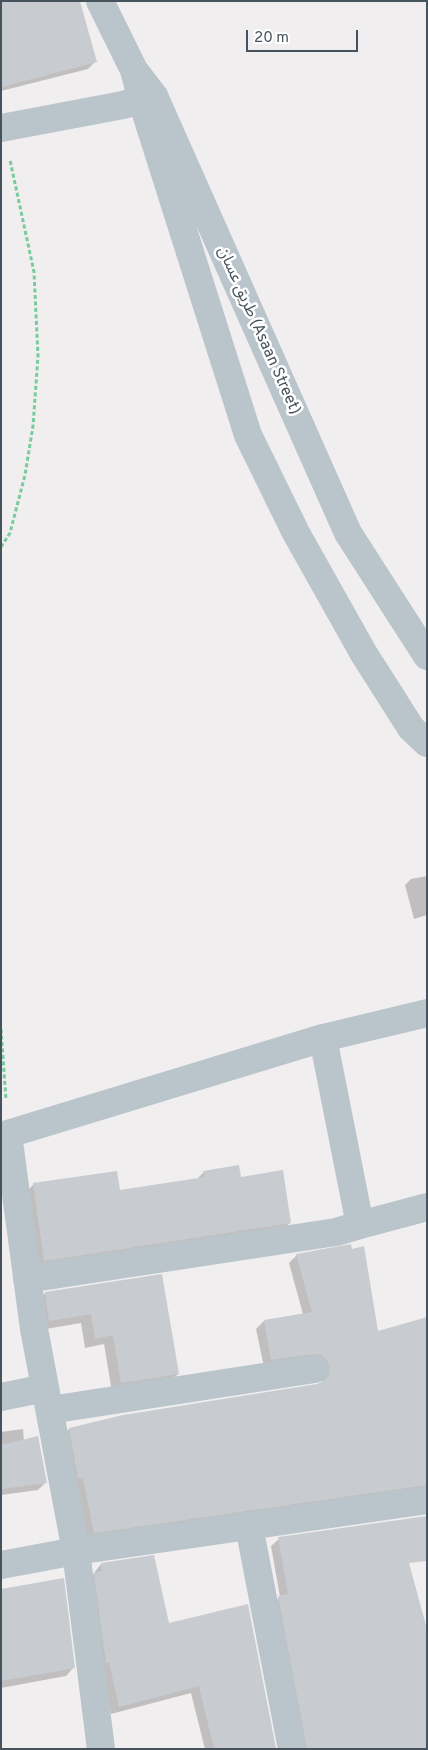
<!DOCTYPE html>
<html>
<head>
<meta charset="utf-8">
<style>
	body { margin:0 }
	#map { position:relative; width:428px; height:1750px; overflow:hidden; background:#f1eeef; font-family:Overpass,sans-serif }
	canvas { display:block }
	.frame { position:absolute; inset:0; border:2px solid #47535c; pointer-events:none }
	.scale { position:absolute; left:246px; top:30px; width:112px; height:22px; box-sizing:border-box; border:2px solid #47535c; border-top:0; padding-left:6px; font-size:15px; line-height:18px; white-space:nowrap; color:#47535c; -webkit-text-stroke:4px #fff; paint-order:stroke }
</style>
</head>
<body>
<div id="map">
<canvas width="428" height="1750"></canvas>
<div class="frame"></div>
<div class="scale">20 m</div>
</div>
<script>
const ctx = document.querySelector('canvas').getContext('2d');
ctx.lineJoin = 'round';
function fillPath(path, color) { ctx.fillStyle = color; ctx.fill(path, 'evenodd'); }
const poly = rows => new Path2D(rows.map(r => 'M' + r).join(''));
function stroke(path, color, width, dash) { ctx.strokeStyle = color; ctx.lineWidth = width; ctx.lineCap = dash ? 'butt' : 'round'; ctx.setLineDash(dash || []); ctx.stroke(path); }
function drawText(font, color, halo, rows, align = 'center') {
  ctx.font = font + ' Overpass,"Noto Sans Arabic",sans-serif'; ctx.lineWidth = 5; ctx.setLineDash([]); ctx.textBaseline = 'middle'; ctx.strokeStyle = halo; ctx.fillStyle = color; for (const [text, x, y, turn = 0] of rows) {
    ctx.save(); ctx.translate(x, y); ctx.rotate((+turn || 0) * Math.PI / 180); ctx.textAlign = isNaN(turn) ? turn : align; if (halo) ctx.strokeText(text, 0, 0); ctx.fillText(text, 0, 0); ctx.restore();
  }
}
const shadow = poly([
	[1,1,96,61,88,69,1,91],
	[427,876,427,915,414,919,405,885,411,879],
	[204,1172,240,1178,290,1223,281,1231,36,1269,25,1193,34,1184,119,1192,196,1180],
	[297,1255,377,1333,427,1319,427,1494,87,1540,62,1437,69,1429,322,1384,323,1375,264,1367,256,1329,264,1321,303,1314,289,1263],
	[161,1276,178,1374,168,1383,112,1392,104,1344,85,1348,81,1323,40,1330,36,1303,45,1293],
	[23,1429,24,1441,46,1482,38,1490,1,1495,1,1432],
	[279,1539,402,1542,425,1627,427,1626,427,1749,299,1749,271,1605,280,1597,271,1546],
	[101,1564,168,1624,247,1605,276,1749,205,1749,191,1693,111,1714,101,1669,87,1582],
	[1,1590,74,1667,66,1676,1,1688]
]);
const building = poly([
	[1,1,80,1,97,62,1,87],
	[239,1165,241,1177,283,1170,291,1223,44,1261,33,1183,117,1171,120,1190,205,1177,203,1171],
	[351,1244,352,1249,364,1246,378,1331,427,1317,427,1485,94,1533,83,1478,78,1478,69,1428,123,1415,317,1384,324,1381,329,1375,330,1367,327,1360,321,1355,313,1354,271,1360,264,1320,312,1312,296,1254],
	[162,1274,179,1374,121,1383,113,1335,95,1339,91,1314,49,1321,45,1292],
	[38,1436,47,1483,1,1489,1,1445],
	[427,1516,427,1561,409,1563,427,1629,427,1749,307,1749,278,1596,288,1594,278,1537],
	[154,1555,169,1623,248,1604,276,1749,214,1749,199,1686,119,1707,109,1662,106,1663,94,1573,102,1571,101,1563],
	[64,1578,75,1668,1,1681,1,1589]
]);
const path = poly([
	[1,547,10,533,25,475,33,426,38,356,34,272,10,160],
	[1,1029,6,1100]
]);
const minor = poly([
	[1,128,123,105,154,96],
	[360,1225,427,1207],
	[27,1279,336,1232,360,1225,323,1038],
	[1,1397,45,1388],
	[50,1410,315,1369],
	[249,1526,292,1749],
	[1,1565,76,1551,427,1500],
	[101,1749,76,1551,34,1329,8,1134,323,1038,427,1013]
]);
const tertiary = poly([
	[100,1,134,70,154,96,348,533,427,656],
	[134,70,142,101,248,435,296,533,364,654,411,728,427,743]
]);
const streetNames = [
	["طريق عسان (Asaan Street)",258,331,66]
];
fillPath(shadow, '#0003');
fillPath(building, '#c8ccd1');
stroke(path, '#76cc9c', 3, [4, 2.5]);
stroke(minor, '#bac4cb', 28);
stroke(tertiary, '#bac4cb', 28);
drawText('16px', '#47535c', '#fff', streetNames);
</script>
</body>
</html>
